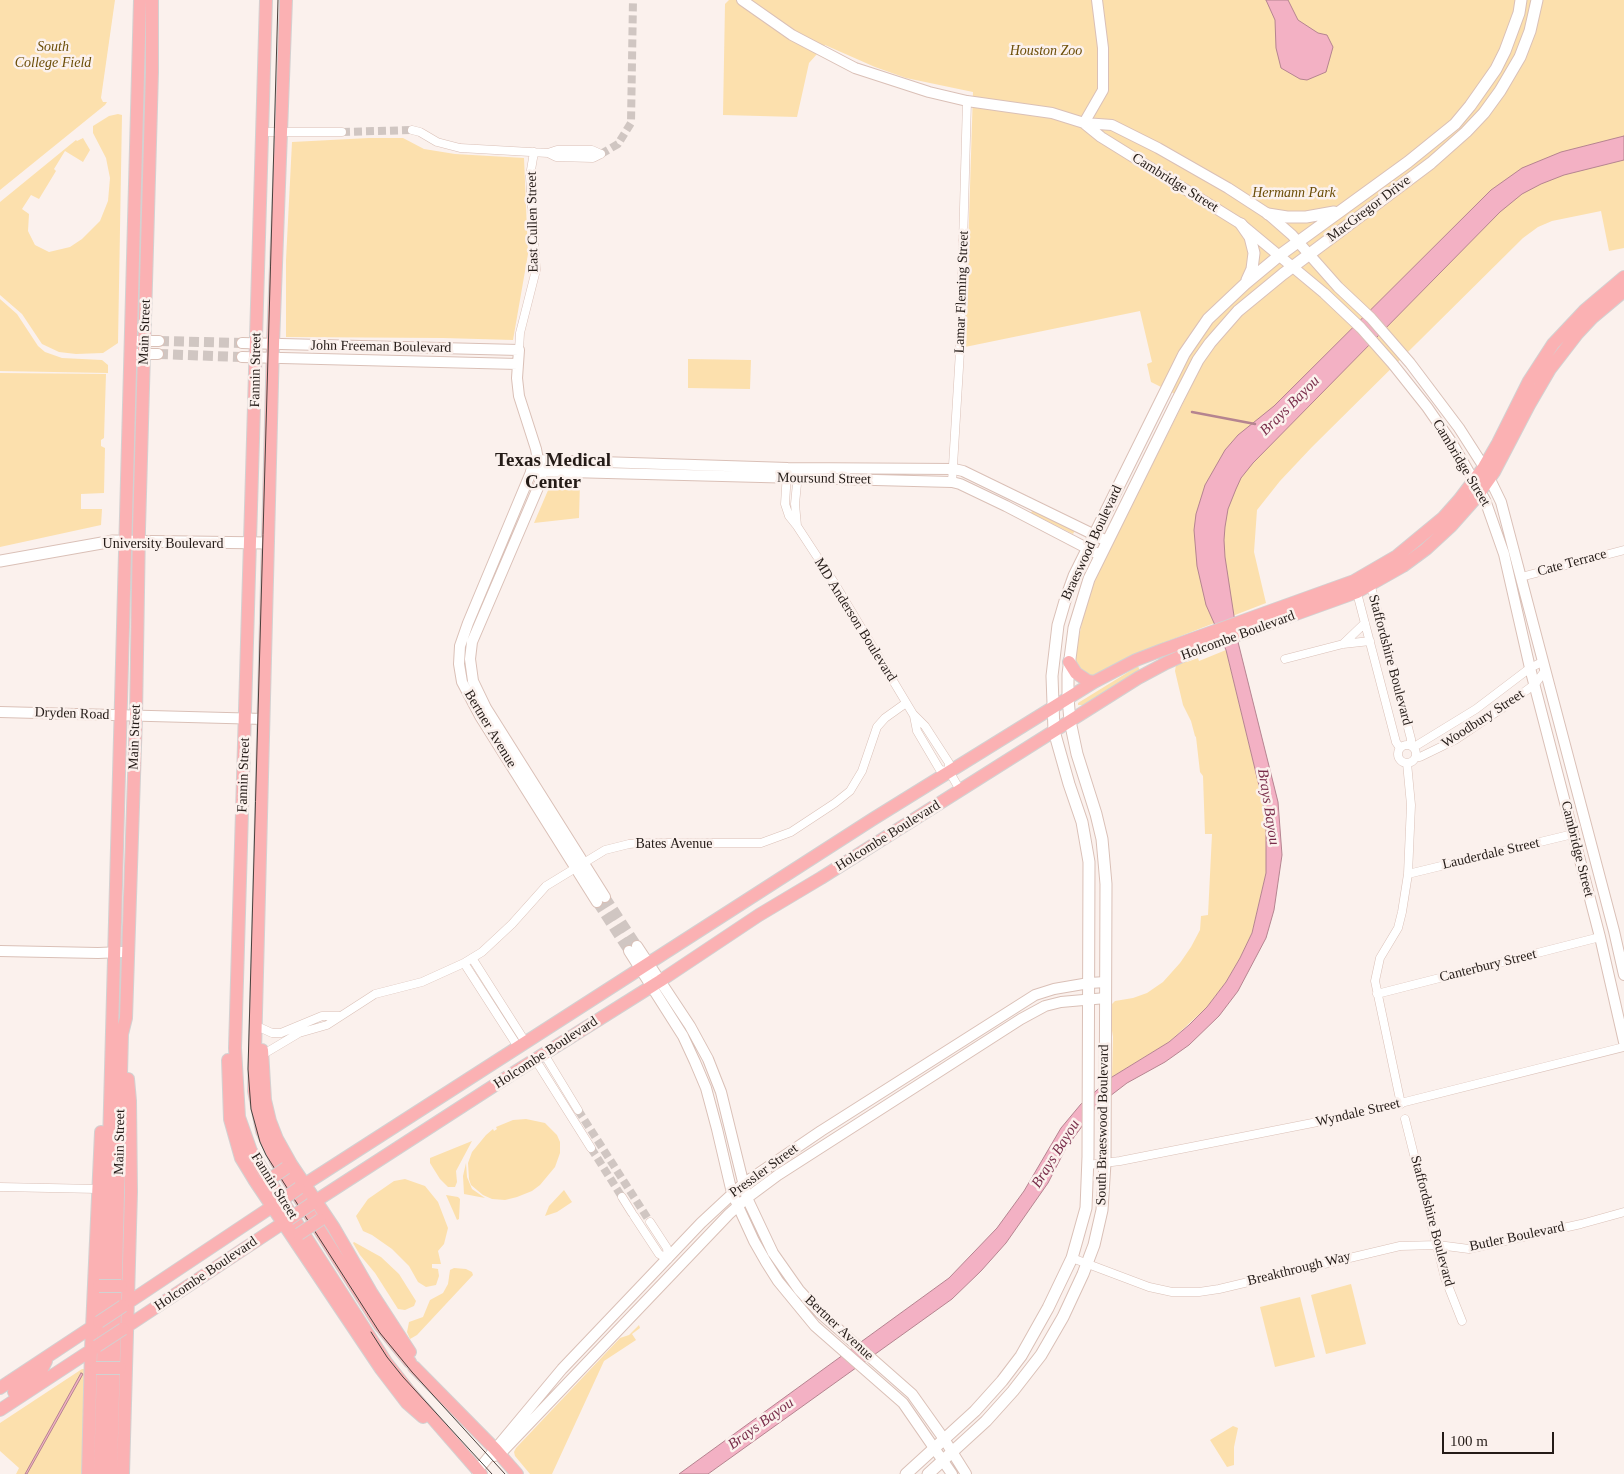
<!DOCTYPE html>
<html>
<head>
<meta charset="utf-8">
<style>
	body { margin:0 }
	#map { position:relative; width:1624px; height:1474px; overflow:hidden; background:#fbf1ed; font-family:Georgia,serif }
	canvas { display:block }
	.scale { position:absolute; left:1442px; top:1432px; width:112px; height:22px; box-sizing:border-box; border:2px solid #241b17; border-top:0; padding-left:6px; font-size:15px; line-height:18px; white-space:nowrap; color:#241b17; -webkit-text-stroke:4px #fbf1ed; paint-order:stroke }
</style>
</head>
<body>
<div id="map">
<canvas width="1624" height="1474"></canvas>
<div class="scale">100 m</div>
</div>
<script>
const ctx = document.querySelector('canvas').getContext('2d');
ctx.lineJoin = 'round';
function fillPath(path, color) { ctx.fillStyle = color; ctx.fill(path, 'evenodd'); }
const poly = rows => new Path2D(rows.map(r => 'M' + r).join(''));
function stroke(path, color, width, dash) { ctx.strokeStyle = color; ctx.lineWidth = width; ctx.lineCap = dash ? 'butt' : 'round'; ctx.setLineDash(dash || []); ctx.stroke(path); }
function drawText(font, color, halo, rows, align = 'center') {
  ctx.font = font + ' Georgia,serif'; ctx.lineWidth = 5; ctx.setLineDash([]); ctx.textBaseline = 'middle'; ctx.strokeStyle = halo; ctx.fillStyle = color; for (const [text, x, y, turn = 0] of rows) {
    ctx.save(); ctx.translate(x, y); ctx.rotate((+turn || 0) * Math.PI / 180); ctx.textAlign = isNaN(turn) ? turn : align; if (halo) ctx.strokeText(text, 0, 0); ctx.fillText(text, 0, 0); ctx.restore();
  }
}
const green = poly([
	[0,0,115,0,101,98,103,102,107,102,105,105,0,190],
	[729,0,1624,0,1624,248,1609,251,1601,211,1552,221,1538,227,1523,238,1312,447,1280,481,1257,510,1254,552,1266,603,1137,653,1094,676,1090,676,1083,674,1075,663,1075,654,1088,596,1102,565,1185,399,1151,382,1147,364,1152,362,1140,311,965,347,973,92,906,78,875,67,825,45,809,63,797,117,723,115,725,4],
	[118,114,122,115,118,343,103,353,76,354,59,352,42,344,22,314,0,295,0,202,71,144,76,140,77,141,83,138,90,150,83,162,65,151,54,169,56,171,39,199,31,195,22,209,29,214,28,231,35,245,49,252,70,247,82,239,100,221,108,201,110,178,106,158,93,133,93,126,109,116],
	[369,138,403,138,424,149,455,154,524,158,528,254,513,340,443,338,286,337,286,260,292,142],
	[0,299,17,314,38,346,45,352,62,358,102,360,108,365,108,373,0,371],
	[688,359,751,360,750,389,688,388],
	[0,373,106,374,104,438,101,440,101,446,105,448,104,493,81,494,81,509,102,509,101,525,0,547],
	[562,482,580,482,579,518,534,523,549,488],
	[1033,509,1075,530,1073,534,1031,513],
	[1226,650,1263,802,1266,828,1266,873,1252,933,1240,958,1226,982,1207,1007,1169,1042,1112,1077,1113,1037,1111,1024,1111,1005,1115,1001,1133,998,1147,993,1163,982,1180,963,1191,947,1200,930,1201,916,1208,915,1212,834,1205,834,1203,776,1200,772,1196,737,1195,736,1191,721,1183,705,1175,671,1176,665,1179,662,1187,662,1198,658,1199,661],
	[1138,666,1140,671,1085,705,1078,705,1078,703],
	[526,1119,545,1123,557,1135,560,1142,560,1153,555,1167,540,1185,532,1191,517,1197,505,1200,492,1199,483,1195,471,1185,469,1179,468,1163,472,1152,486,1135,493,1129,494,1131,497,1129,496,1127,513,1120],
	[472,1141,456,1171,457,1182,455,1187,448,1187,440,1179,430,1163,430,1158],
	[466,1163,467,1177,472,1189,485,1198,464,1194,463,1176],
	[405,1179,425,1186,438,1202,448,1228,444,1244,438,1251,441,1264,432,1264,432,1268,438,1269,439,1276,436,1285,426,1287,418,1282,409,1266,392,1249,372,1235,363,1231,356,1216,368,1199,394,1181],
	[564,1190,572,1202,557,1212,545,1216,549,1206],
	[446,1195,458,1197,460,1199,459,1219,457,1220],
	[354,1242,381,1257,399,1274,416,1301,414,1306,405,1310,398,1309,375,1273,360,1255,353,1243],
	[454,1268,466,1269,472,1272,473,1275,417,1335,410,1339,407,1332,409,1322,423,1317,430,1300,443,1293,448,1284,450,1270],
	[1351,1284,1366,1344,1326,1354,1311,1295],
	[1300,1297,1315,1357,1275,1367,1260,1307],
	[639,1325,640,1328,632,1334,636,1340,604,1361,552,1474,530,1474,515,1456,514,1452,516,1448,620,1338,629,1335],
	[82,1369,85,1369,82,1474,16,1474,19,1468,0,1451,0,1423],
	[1233,1426,1238,1428,1234,1447,1234,1465,1227,1467,1210,1440]
]);
const water = poly([
	[1266,0,1288,0,1298,20,1318,33,1327,35,1333,47,1326,72,1307,80,1300,79,1281,68,1276,48,1275,20,1266,0],
	[1624,136,1624,160,1564,175,1541,184,1522,194,1500,212,1253,463,1241,478,1236,489,1228,509,1225,527,1224,540,1225,557,1238,642,1278,802,1282,855,1274,910,1266,938,1238,991,1219,1016,1189,1045,1165,1062,1127,1083,1097,1106,1066,1148,1048,1183,1006,1243,981,1271,952,1299,708,1474,679,1474,949,1278,997,1228,1024,1191,1061,1128,1081,1104,1112,1077,1169,1042,1189,1025,1207,1007,1226,982,1240,958,1252,933,1266,873,1266,828,1263,802,1226,650,1206,605,1197,566,1194,530,1196,514,1205,485,1225,450,1238,435,1274,406,1491,190,1522,168,1561,152,1624,136],
	[81,1373,83,1374,27,1474,25,1474,81,1373]
]);
const stream = poly([
	[1192,412,1255,424]
]);
const minorTunnel = poly([
	[342,132,412,130],
	[601,154,618,144,631,123,633,0],
	[578,1110,650,1222],
	[591,1148,622,1197]
]);
const tertiaryTunnel = poly([
	[159,341,242,343],
	[158,354,242,357],
	[605,897,637,946],
	[597,902,629,951]
]);
const minor = poly([
	[412,130,420,132,437,142,460,148,548,153,556,157,593,158,601,154],
	[261,132,342,132],
	[548,153,557,150,592,150,601,154],
	[519,350,520,333,536,270,530,176,534,152],
	[787,472,785,504,789,516,797,526,835,584,913,714,925,726,949,763,949,771,960,790],
	[952,482,960,351,967,101],
	[797,526,795,504,798,473],
	[1521,577,1624,550],
	[1370,583,1411,739,1411,745],
	[1356,589,1396,742,1400,748],
	[1343,644,1365,623],
	[1285,659,1343,644,1370,641],
	[914,716,917,731,940,770,949,771],
	'1398 754a9 9 0 1 1 18 0a9 9 0 1 1-18 0Z',
	[1414,747,1476,709,1530,668,1542,662],
	[1416,757,1420,757,1455,740,1504,707,1535,684,1544,672],
	[1408,874,1573,834],
	[472,958,526,1043],
	[464,963,518,1047],
	[1377,994,1600,937],
	[261,1028,272,1033,281,1033,322,1016,339,1016],
	[544,1054,578,1110],
	[262,1055,299,1033,327,1025,375,994,422,982,464,963,482,952,512,924,546,886,605,850,629,844,641,843,761,843,791,832,835,803,850,791,862,771,877,727,885,718,906,703],
	[535,1059,591,1148],
	[1401,1104,1375,981,1380,958,1398,928,1402,912,1408,874,1411,805,1407,763],
	[1405,1119,1445,1278,1462,1321],
	[1088,1165,1120,1161,1353,1115,1624,1047],
	[0,1187,98,1189],
	[622,1197,632,1213],
	[634,1216,659,1254,668,1259],
	[650,1222,667,1248,668,1259],
	[1072,1258,1149,1287,1172,1292,1199,1292,1219,1289,1400,1246,1438,1245,1469,1249,1581,1224,1624,1212]
]);
const tertiary = poly([
	[742,0,792,35,855,68,929,92,967,101,1052,113,1084,123,1112,125,1158,148,1228,188,1268,214,1292,235,1338,287,1371,318,1410,363,1459,428,1484,467,1501,502,1614,931,1624,975],
	[1084,123,1103,90,1103,48,1097,0],
	[1085,124,1101,137,1241,224,1324,293,1361,328,1392,363,1427,407,1452,443,1485,500,1504,554,1530,668,1600,937,1624,1042],
	[137,341,159,341],
	[242,343,519,350,517,378,519,396,536,449,538,460,542,472,540,483,472,642,470,659,473,681,486,708,605,897],
	[137,354,158,354],
	[242,357,518,364],
	[538,460,788,468,954,469,963,471,1107,541],
	[534,465,468,623,460,646,459,664,462,682,480,716,597,902],
	[531,471,952,482,960,484,1006,506,1100,555],
	[0,712,264,719],
	[637,946,690,1026,708,1059,721,1092,747,1198,773,1253,799,1290,820,1313,912,1394,944,1439,966,1474],
	[0,951,98,953,122,952],
	[629,951,683,1036,695,1062,706,1088,717,1129,732,1193,754,1241,766,1262,778,1281,815,1326,903,1403,952,1474],
	[494,1456,500,1454,729,1214,747,1198,778,1175,1021,1019,1045,1006,1061,1002,1106,998],
	[477,1471,562,1369,701,1223,743,1184,821,1131,1035,995,1054,989,1089,983,1106,982]
]);
const secondary = poly([
	[1268,214,1287,217,1306,217,1334,212],
	[1241,224,1250,237,1254,253,1252,269,1247,280],
	[0,561,113,541,268,543],
	[906,1474,975,1411,1002,1381,1021,1356,1048,1308,1072,1258,1086,1208,1088,1157,1089,862,1082,822,1069,784,1054,731,1052,676,1058,625,1065,601,1074,576,1184,354,1208,319,1245,284,1280,255,1408,162,1455,124,1470,106,1496,69,1505,51,1519,13,1521,0],
	[928,1474,986,1421,1013,1391,1041,1355,1063,1317,1083,1274,1094,1245,1102,1210,1105,1163,1106,884,1102,839,1096,814,1077,754,1070,721,1068,698,1068,674,1074,628,1089,579,1177,401,1198,360,1210,343,1238,311,1283,274,1431,163,1466,132,1484,113,1500,91,1520,57,1530,31,1537,0]
]);
const primary = poly([
	[266,0,235,1048,239,1117,251,1151,262,1169,386,1362,408,1390,481,1474],
	[286,0,273,344,254,1091,262,1131,276,1161,379,1324,410,1362],
	[1069,662,1076,673,1088,681,1094,682],
	[262,1050,265,1100,270,1121,277,1139,291,1164,334,1228,371,1292,410,1352],
	[228,1060,230,1119,241,1158,255,1181,381,1369,407,1403,423,1417],
	[299,1188,873,819,1094,682,1136,660,1162,650,1354,581,1397,556,1443,518,1459,500,1484,467,1498,443,1529,381,1553,344,1585,310,1624,277],
	[311,1204,512,1074,660,981,759,915,821,878,1138,678,1166,663,1193,651,1357,592,1403,566,1426,549,1451,526,1475,499,1494,472,1529,405,1550,369,1577,334,1592,318,1624,291],
	[123,1306,279,1202],
	[123,1329,289,1219],
	[414,1367,495,1449,517,1474],
	[0,1388,98,1323],
	[14,1392,41,1371,46,1361],
	[0,1410,96,1347],
	[88,1474,91,1350,101,1132],
	[100,1474,140,0],
	[111,1474,122,1034,126,1018,136,716,139,529,152,72,152,0],
	[123,1474,131,1192,130,1101,128,1079]
]);
const tram = poly([
	[278,0,248,1069,251,1109,260,1142,266,1155,380,1333,412,1372,505,1474],
	[371,1332,387,1357,403,1377,492,1474]
]);
const primaryBridge = poly([
	[267,1181,286,1168],
	[279,1202,299,1188],
	[289,1219,311,1204],
	[299,1234,320,1220],
	[99,1286,121,1286],
	[99,1322,123,1306],
	[97,1346,123,1329],
	[96,1368,120,1368]
]);
const parkNames = [
	["South",53,47],
	["College Field",53,63],
	["Houston Zoo",1046,51],
	["Hermann Park",1294,193]
];
const streetNames = [
	["Cambridge Street",1175,183,32],
	["MacGregor Drive",1369,209,-37],
	["East Cullen Street",533,222,-91],
	["Lamar Fleming Street",962,292,-88],
	["Main Street",145,332,-88],
	["John Freeman Boulevard",381,347,1],
	["Fannin Street",256,370,-89],
	["Cambridge Street",1461,463,59],
	["Moursund Street",824,479,1],
	["Braeswood Boulevard",1092,543,-65],
	["University Boulevard",163,544],
	["Cate Terrace",1572,563,-15],
	["MD Anderson Boulevard",855,620,58],
	["Holcombe Boulevard",1238,636,-20],
	["Staffordshire Boulevard",1390,660,75],
	["Dryden Road",72,714,2],
	["Woodbury Street",1483,719,-33],
	["Bertner Avenue",490,729,59],
	["Main Street",135,737,-88],
	["Fannin Street",244,775,-88],
	["Holcombe Boulevard",888,836,-32],
	["Bates Avenue",674,844],
	["Cambridge Street",1577,849,76],
	["Lauderdale Street",1491,854,-13],
	["Canterbury Street",1488,966,-14],
	["Holcombe Boulevard",546,1053,-33],
	["Wyndale Street",1358,1113,-13],
	["South Braeswood Boulevard",1103,1125,-89],
	["Main Street",120,1142,-89],
	["Pressler Street",764,1171,-36],
	["Fannin Street",274,1186,58],
	["Staffordshire Boulevard",1432,1221,75],
	["Butler Boulevard",1517,1237,-12],
	["Breakthrough Way",1299,1269,-14],
	["Holcombe Boulevard",206,1274,-34],
	["Bertner Avenue",839,1328,43]
];
const waterNames = [
	["Brays Bayou",1290,406,-45],
	["Brays Bayou",1268,807,81],
	["Brays Bayou",1056,1154,-58],
	["Brays Bayou",761,1424,-36]
];
const districtNames = [
	["Texas Medical",553,461],
	["Center",553,483]
];
fillPath(green, '#fce0ad');
fillPath(water, '#f3b1c4');
stroke(water, '#b58490', 1);
stroke(stream, '#b58490', 2.5);
stroke(minorTunnel, '#d0c6c2', 8, [8, 4]);
stroke(tertiaryTunnel, '#d0c6c2', 10, [10, 5]);
stroke(minor, '#dac0b7', 9);
stroke(tertiary, '#dac0b7', 12);
stroke(secondary, '#dac0b7', 13);
stroke(primary, '#d3d1d1', 14);
stroke(minor, '#fff', 8);
stroke(tertiary, '#fff', 10);
stroke(secondary, '#fff', 11);
stroke(primary, '#fbb1b3', 12);
stroke(tram, '#4a413d', 1);
stroke(primaryBridge, '#d3d1d1', 14, []);
stroke(primaryBridge, '#fbb1b3', 12);
drawText('italic 14px', '#6b4d07', '#fbf1ed', parkNames);
drawText('14px', '#241b17', '#fbf1ed', streetNames);
drawText('italic 15px', '#7a2e4b', '#fbf1ed', waterNames);
drawText('bold 19px', '#241b17', '#fbf1ed', districtNames);
</script>
</body>
</html>
